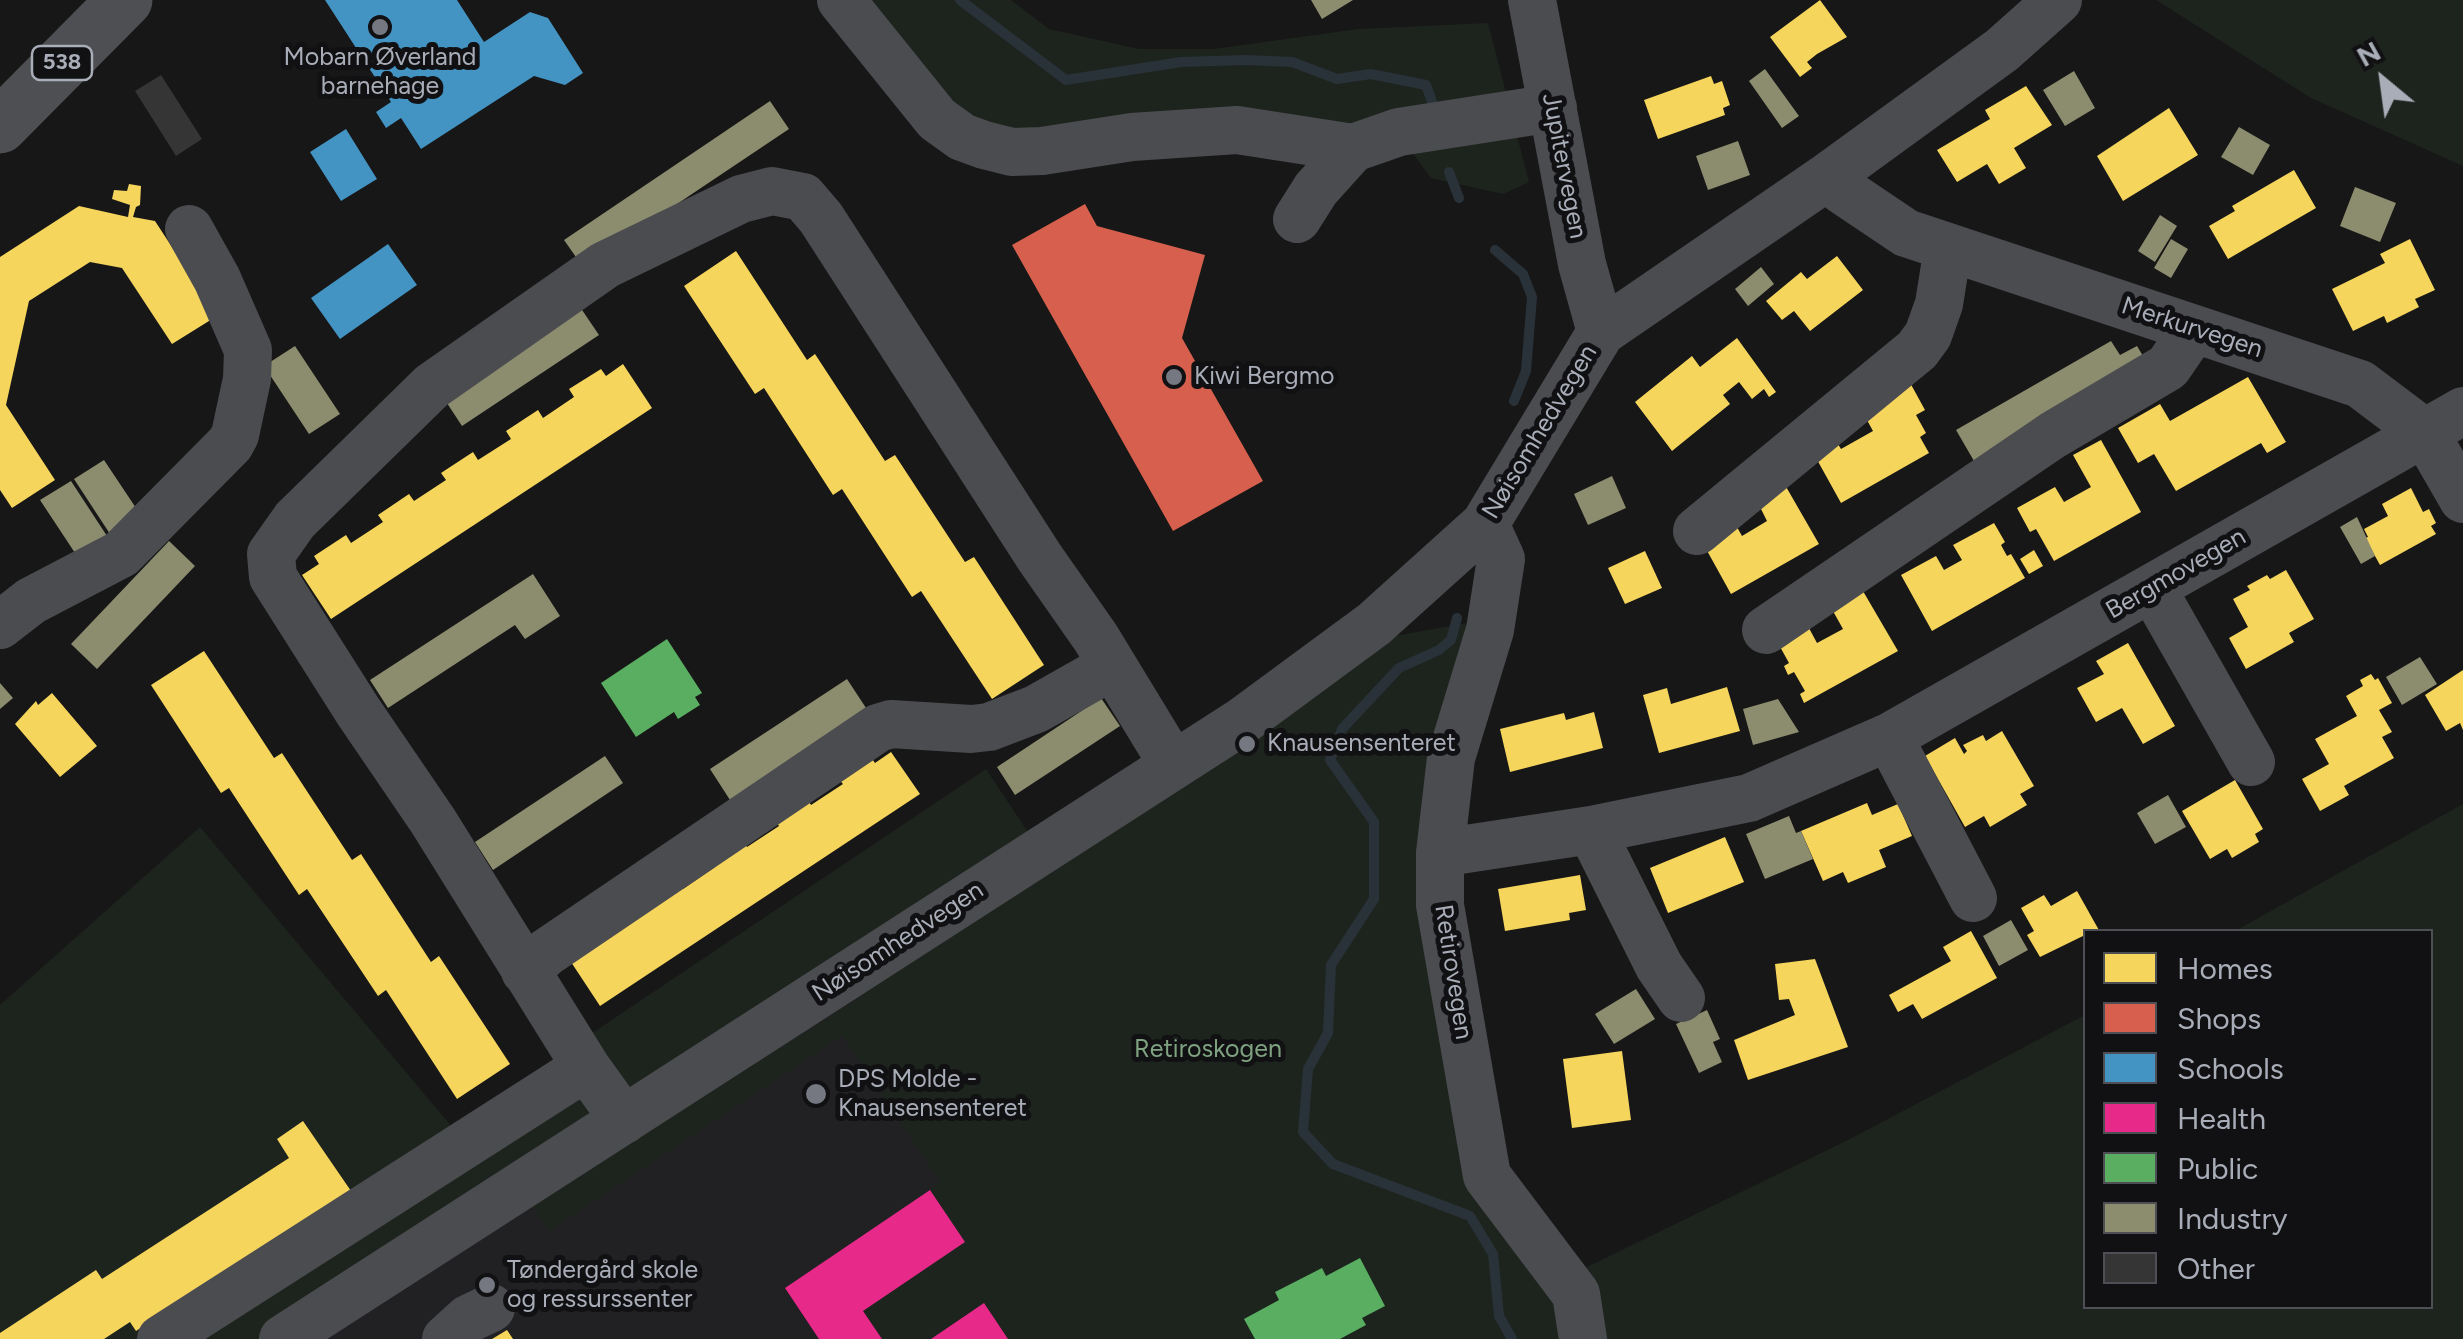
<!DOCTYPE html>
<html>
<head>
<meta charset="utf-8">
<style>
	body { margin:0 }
	#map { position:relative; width:2463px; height:1339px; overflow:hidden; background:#171717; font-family:Figtree,sans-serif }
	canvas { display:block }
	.legend { position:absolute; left:2083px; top:929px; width:350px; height:380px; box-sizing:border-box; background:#111113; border:2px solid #4d4f55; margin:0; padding:12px 18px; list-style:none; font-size:30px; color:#a8adb8 }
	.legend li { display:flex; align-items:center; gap:20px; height:50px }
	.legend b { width:50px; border:2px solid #4d4f55 }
	.north { position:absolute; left:2333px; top:30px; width:100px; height:100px; -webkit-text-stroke:8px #111113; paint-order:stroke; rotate:331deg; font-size:28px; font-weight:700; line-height:40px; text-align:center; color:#a8adb8 }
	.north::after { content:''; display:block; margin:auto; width:35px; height:45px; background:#a8adb8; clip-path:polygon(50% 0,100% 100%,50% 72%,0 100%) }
</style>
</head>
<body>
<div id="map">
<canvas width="2463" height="1339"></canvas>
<ul class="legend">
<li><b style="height:28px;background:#f6d55c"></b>Homes</li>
<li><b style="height:28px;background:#d6604d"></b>Shops</li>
<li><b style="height:28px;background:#4393c3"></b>Schools</li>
<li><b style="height:28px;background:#e7298a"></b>Health</li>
<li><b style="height:28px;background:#5aae61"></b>Public</li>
<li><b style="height:28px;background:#8c8c6e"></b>Industry</li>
<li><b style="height:28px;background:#353536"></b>Other</li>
</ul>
<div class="north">N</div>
</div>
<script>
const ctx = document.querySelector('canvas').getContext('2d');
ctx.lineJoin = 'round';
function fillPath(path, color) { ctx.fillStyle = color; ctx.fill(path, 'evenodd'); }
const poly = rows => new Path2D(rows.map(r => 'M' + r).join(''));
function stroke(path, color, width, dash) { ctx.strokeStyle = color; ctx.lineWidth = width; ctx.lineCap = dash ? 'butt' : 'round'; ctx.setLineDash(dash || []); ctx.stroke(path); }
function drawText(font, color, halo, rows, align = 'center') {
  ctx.font = font + ' Figtree,sans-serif'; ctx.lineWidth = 10; ctx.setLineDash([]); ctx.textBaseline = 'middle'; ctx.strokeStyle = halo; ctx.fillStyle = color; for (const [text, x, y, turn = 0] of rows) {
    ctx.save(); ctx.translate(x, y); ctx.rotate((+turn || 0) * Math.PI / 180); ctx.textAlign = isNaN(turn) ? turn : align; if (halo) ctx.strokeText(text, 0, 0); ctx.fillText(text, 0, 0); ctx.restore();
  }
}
const built = poly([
	[863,985,1122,1339,308,1339]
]);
const green = poly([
	[858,0,1011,0,1049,29,1139,49,1214,49,1358,29,1488,23,1529,182,1503,194,1431,178,1405,143,995,130,925,91],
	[2156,0,2463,0,2463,166,2311,98],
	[1479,621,1437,750,1475,1183,1552,1284,1848,1140,2085,1015,2086,1306,2430,1306,2430,932,2235,931,2463,804,2463,1339,1008,1339,984,1304,931,1339,882,1339,863,1311,930,1190,940,1182,842,1036,549,1231,532,1205,867,993,862,986,308,1339,0,1339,0,1005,200,827,452,1127,986,769,1048,862,1377,639]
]);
const homes = poly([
	[1820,0,1847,37,1817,54,1807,62,1812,68,1800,77,1770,37],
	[1711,76,1714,84,1722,81,1730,105,1723,108,1725,115,1658,139,1644,100],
	[2026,86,2052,125,2014,148,2026,168,1999,184,1987,164,1957,182,1937,150,1990,119,1985,110],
	[2169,108,2198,155,2123,201,2097,156],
	[2294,170,2316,208,2228,259,2209,226,2235,211,2232,206],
	[129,184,141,186,140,205,136,207,133,217,155,221,217,316,172,344,122,268,90,262,29,301,6,405,55,480,12,508,0,490,0,257,79,206,128,217,130,205,112,199,114,190,127,191],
	[2410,239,2435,290,2415,299,2419,307,2387,323,2384,316,2353,331,2332,289,2385,263,2380,254],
	[736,251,807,360,815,354,885,461,895,455,965,562,974,557,1044,665,992,699,921,591,912,597,842,489,833,495,764,388,755,394,684,286],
	[1837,256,1863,290,1810,331,1794,311,1782,320,1766,301,1801,272,1807,279],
	[1737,338,1776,392,1769,397,1764,389,1752,399,1739,382,1723,395,1730,404,1672,451,1635,402,1692,356,1700,367],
	[623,364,652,408,331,619,302,575,319,564,314,556,346,535,351,543,383,522,378,515,409,494,414,501,446,480,441,473,473,452,478,460,511,439,506,431,538,410,543,418,574,397,569,389,601,369,606,376],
	[2248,377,2286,442,2267,453,2261,443,2176,491,2154,454,2138,463,2118,428,2160,404,2170,421],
	[1908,379,1925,410,1916,415,1926,433,1920,437,1929,453,1841,503,1810,447,1832,434,1841,449,1873,431,1862,411],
	[2101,440,2141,512,2054,561,2036,529,2030,532,2017,508,2055,487,2064,502,2091,487,2073,455],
	[1781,478,1819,544,1731,594,1700,538,1733,520,1742,536,1767,521,1759,505],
	[2411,488,2423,512,2429,509,2436,523,2431,526,2436,534,2380,565,2365,538,2368,537,2364,529,2388,516,2382,504],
	[1994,523,2005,542,2001,545,2007,556,2011,554,2025,578,1932,631,1901,575,1936,556,1944,570,1962,560,1953,545],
	[2034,550,2043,566,2029,574,2020,559],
	[1645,551,1662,588,1625,604,1608,568],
	[2286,570,2314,619,2289,633,2294,642,2246,669,2229,638,2248,627,2233,599,2250,590,2247,586,2267,575,2270,579],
	[1860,586,1898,651,1804,703,1800,694,1805,691,1794,672,1788,675,1784,666,1789,663,1773,634,1803,617,1817,643,1843,629,1829,604],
	[2128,643,2175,726,2143,744,2122,708,2096,722,2077,688,2104,674,2096,661],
	[204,651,274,758,282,753,352,860,361,854,431,962,439,956,510,1064,457,1099,386,990,378,996,307,889,299,895,229,788,221,793,151,685],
	[2463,670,2463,730,2460,723,2446,731,2425,695],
	[2371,674,2375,680,2378,678,2392,703,2379,710,2392,732,2382,737,2394,758,2344,786,2349,795,2320,811,2302,779,2329,764,2315,739,2357,716,2346,696,2363,686,2360,680],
	[1727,687,1740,731,1659,753,1643,695,1667,688,1671,704],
	[52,693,97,746,60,777,15,724,36,701,38,705],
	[1594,712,1603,748,1510,772,1500,729,1564,713,1566,720],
	[2002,731,2034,786,2020,794,2027,805,1990,827,1984,816,1965,827,1925,756,1955,738,1964,754,1967,751,1963,745,1983,735,1986,741],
	[891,752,920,794,600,1006,571,962,678,881,683,889,715,867,711,861,742,839,747,847,779,826,775,819,806,797,811,805,843,784,837,777,870,756,875,763],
	[2235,780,2263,829,2255,834,2259,842,2232,858,2227,849,2210,859,2182,811],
	[1867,803,1872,815,1898,804,1912,836,1879,850,1886,867,1848,883,1843,872,1823,881,1801,831],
	[1725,837,1744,882,1668,913,1650,868],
	[1580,875,1586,910,1569,913,1570,920,1505,931,1498,889],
	[2077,891,2100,932,2086,932,2086,941,2083,936,2040,957,2027,935,2034,931,2021,908,2044,895,2051,906],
	[1971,931,1997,978,1922,1019,1913,1004,1898,1012,1889,995,1951,961,1943,947],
	[1815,959,1848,1047,1748,1080,1734,1040,1795,1015,1789,999,1779,1000,1775,964],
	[1622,1051,1631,1120,1572,1128,1563,1059],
	[303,1121,351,1191,136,1331,130,1322,104,1339,0,1339,0,1333,96,1270,102,1279,289,1158,277,1139],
	[507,1330,513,1339,492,1339]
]);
const shops = poly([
	[1085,204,1097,226,1205,255,1182,338,1263,481,1173,531,1012,245]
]);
const schools = poly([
	[325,0,457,0,484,42,530,12,548,18,583,73,565,85,534,76,421,149,401,118,386,128,376,112,391,102],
	[346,129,377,179,341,201,310,152],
	[388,244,417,285,340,339,311,298]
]);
const health = poly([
	[930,1190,965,1242,863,1311,882,1339,819,1339,785,1288],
	[984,1303,1008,1339,931,1339]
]);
const public = poly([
	[667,639,702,693,695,697,700,705,678,719,674,712,636,737,601,683],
	[1360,1258,1385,1306,1362,1318,1366,1325,1340,1339,1255,1339,1244,1319,1279,1300,1275,1292,1322,1268,1326,1276]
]);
const industry = poly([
	[1311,0,1353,0,1322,19],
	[1765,69,1799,116,1782,128,1749,81],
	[2074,71,2095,108,2065,126,2043,90],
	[770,101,789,129,583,267,564,240],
	[2239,127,2270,145,2253,175,2221,157],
	[1738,141,1750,175,1708,190,1696,156],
	[2355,187,2396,203,2380,242,2340,226],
	[2160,215,2177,226,2155,262,2138,251],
	[2171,239,2188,249,2171,278,2154,268],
	[1761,267,1774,284,1748,306,1735,289],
	[578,304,599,335,462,426,441,394],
	[2111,341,2120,355,2137,346,2146,361,1974,461,1956,430],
	[295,346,340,414,309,434,264,366],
	[104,460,140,514,110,534,74,479],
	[1612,476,1626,508,1588,525,1574,494],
	[71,481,107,536,77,556,40,500],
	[2357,517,2375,556,2361,564,2340,527],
	[169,541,195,566,97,669,71,644],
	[533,574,560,616,525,639,515,625,388,708,370,680],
	[2420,657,2437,684,2402,705,2386,677],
	[847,679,868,711,730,800,710,769],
	[0,683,13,698,0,709],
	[1101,698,1120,726,1015,795,997,767],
	[1778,699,1799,732,1753,745,1743,709],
	[605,756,623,783,493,870,475,842],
	[2168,795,2186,827,2155,844,2137,813],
	[1789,816,1796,833,1801,831,1813,859,1765,879,1746,834],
	[2011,920,2028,950,1999,966,1983,936],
	[1636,989,1655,1019,1614,1044,1595,1014],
	[1707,1010,1720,1039,1713,1042,1722,1062,1699,1073,1676,1024]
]);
const stream = poly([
	[960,0,1066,80,1181,62,1247,60,1292,62,1337,79,1371,74,1426,85,1432,102],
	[1449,172,1459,198],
	[1495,250,1523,274,1532,297,1526,371,1514,401],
	[1457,618,1451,640,1439,650,1399,668,1342,729,1330,760,1374,822,1374,899,1331,965,1328,1033,1308,1069,1303,1132,1333,1164,1470,1216,1493,1254,1499,1316,1512,1339]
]);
const building = poly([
	[161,75,202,139,176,156,135,91]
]);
const minor = poly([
	[841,0,937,119,962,137,984,145,1012,152,1042,151,1132,137,1237,130,1353,148],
	[1532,0,1582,264,1601,332],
	[1830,175,1842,190,1906,233,2360,384,2425,433,2463,499],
	[1297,219,1316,189,1353,148,1399,132,1553,108],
	[1485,524,1501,559,1490,630,1451,758,1440,853,1440,905,1487,1176,1576,1294,1583,1339],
	[1697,531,1917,350,1928,335,1939,304,1948,247],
	[2152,588,2251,762],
	[0,625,31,601,121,554,230,444,235,435,247,379,248,350,217,279,189,229],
	[1766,630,2053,435,2168,367,2194,329],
	[1889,737,1973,898],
	[1591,830,1659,966,1681,998],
	[1440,853,1591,830,1749,798,1889,737,2463,411],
	[525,971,547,952,878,728,891,724,971,729,989,727,1036,709,1112,666],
	[624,1120,586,1067,433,821,358,711,273,577,271,554,295,520,432,386,605,265,741,199,772,191,803,197,821,218,1040,558,1096,638,1172,763],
	[161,1339,586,1067],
	[283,1339,1241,722,1374,624,1485,524,1601,332,1830,175,2002,50,2058,0],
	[446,1339,468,1319,491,1308]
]);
const major = poly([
	[0,126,125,0]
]);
const markers = [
	[380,27,10,"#757880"],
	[1174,377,10,"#757880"],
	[1247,744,10,"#757880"],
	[816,1094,12,"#757880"],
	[487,1285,10,"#757880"]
];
const shields = [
	[62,63,60]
];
const shieldNames = [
	["538",62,63]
];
const poiNames = [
	["Mobarn Øverland",380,58,"center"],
	["barnehage",380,87,"center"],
	["Kiwi Bergmo",1194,377],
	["Knausensenteret",1267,744],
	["DPS Molde -",838,1080],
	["Knausensenteret",838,1109],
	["Tøndergård skole",507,1271],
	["og ressurssenter",507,1300]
];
const streetNames = [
	["Jupitervegen",1564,166,79],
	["Merkurvegen",2192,328,18],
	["Nøisomhedvegen",1540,432,-59],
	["Bergmovegen",2176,574,-30],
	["Nøisomhedvegen",898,942,-33],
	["Retirovegen",1453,972,81]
];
const parkNames = [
	["Retiroskogen",1208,1050]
];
fillPath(built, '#212123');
fillPath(green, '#1d241e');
fillPath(homes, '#f6d55c');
fillPath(shops, '#d6604d');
fillPath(schools, '#4393c3');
fillPath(health, '#e7298a');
fillPath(public, '#5aae61');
fillPath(industry, '#8c8c6e');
stroke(stream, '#2a3239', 10);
fillPath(building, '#353536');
stroke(minor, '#4b4c50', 48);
stroke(major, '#4d4f52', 55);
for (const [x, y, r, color] of markers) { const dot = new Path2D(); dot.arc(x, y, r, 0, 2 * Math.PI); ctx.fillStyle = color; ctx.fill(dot); stroke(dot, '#111113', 4); }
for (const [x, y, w] of shields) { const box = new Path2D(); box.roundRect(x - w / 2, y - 17, w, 34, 8); ctx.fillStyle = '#111113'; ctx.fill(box); stroke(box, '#a8adb8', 2.5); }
drawText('bold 22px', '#a8adb8', null, shieldNames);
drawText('25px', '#a8adb8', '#111113', poiNames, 'left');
drawText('25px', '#a8adb8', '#111113', streetNames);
drawText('25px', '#7fa381', '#111113', parkNames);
</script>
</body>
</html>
